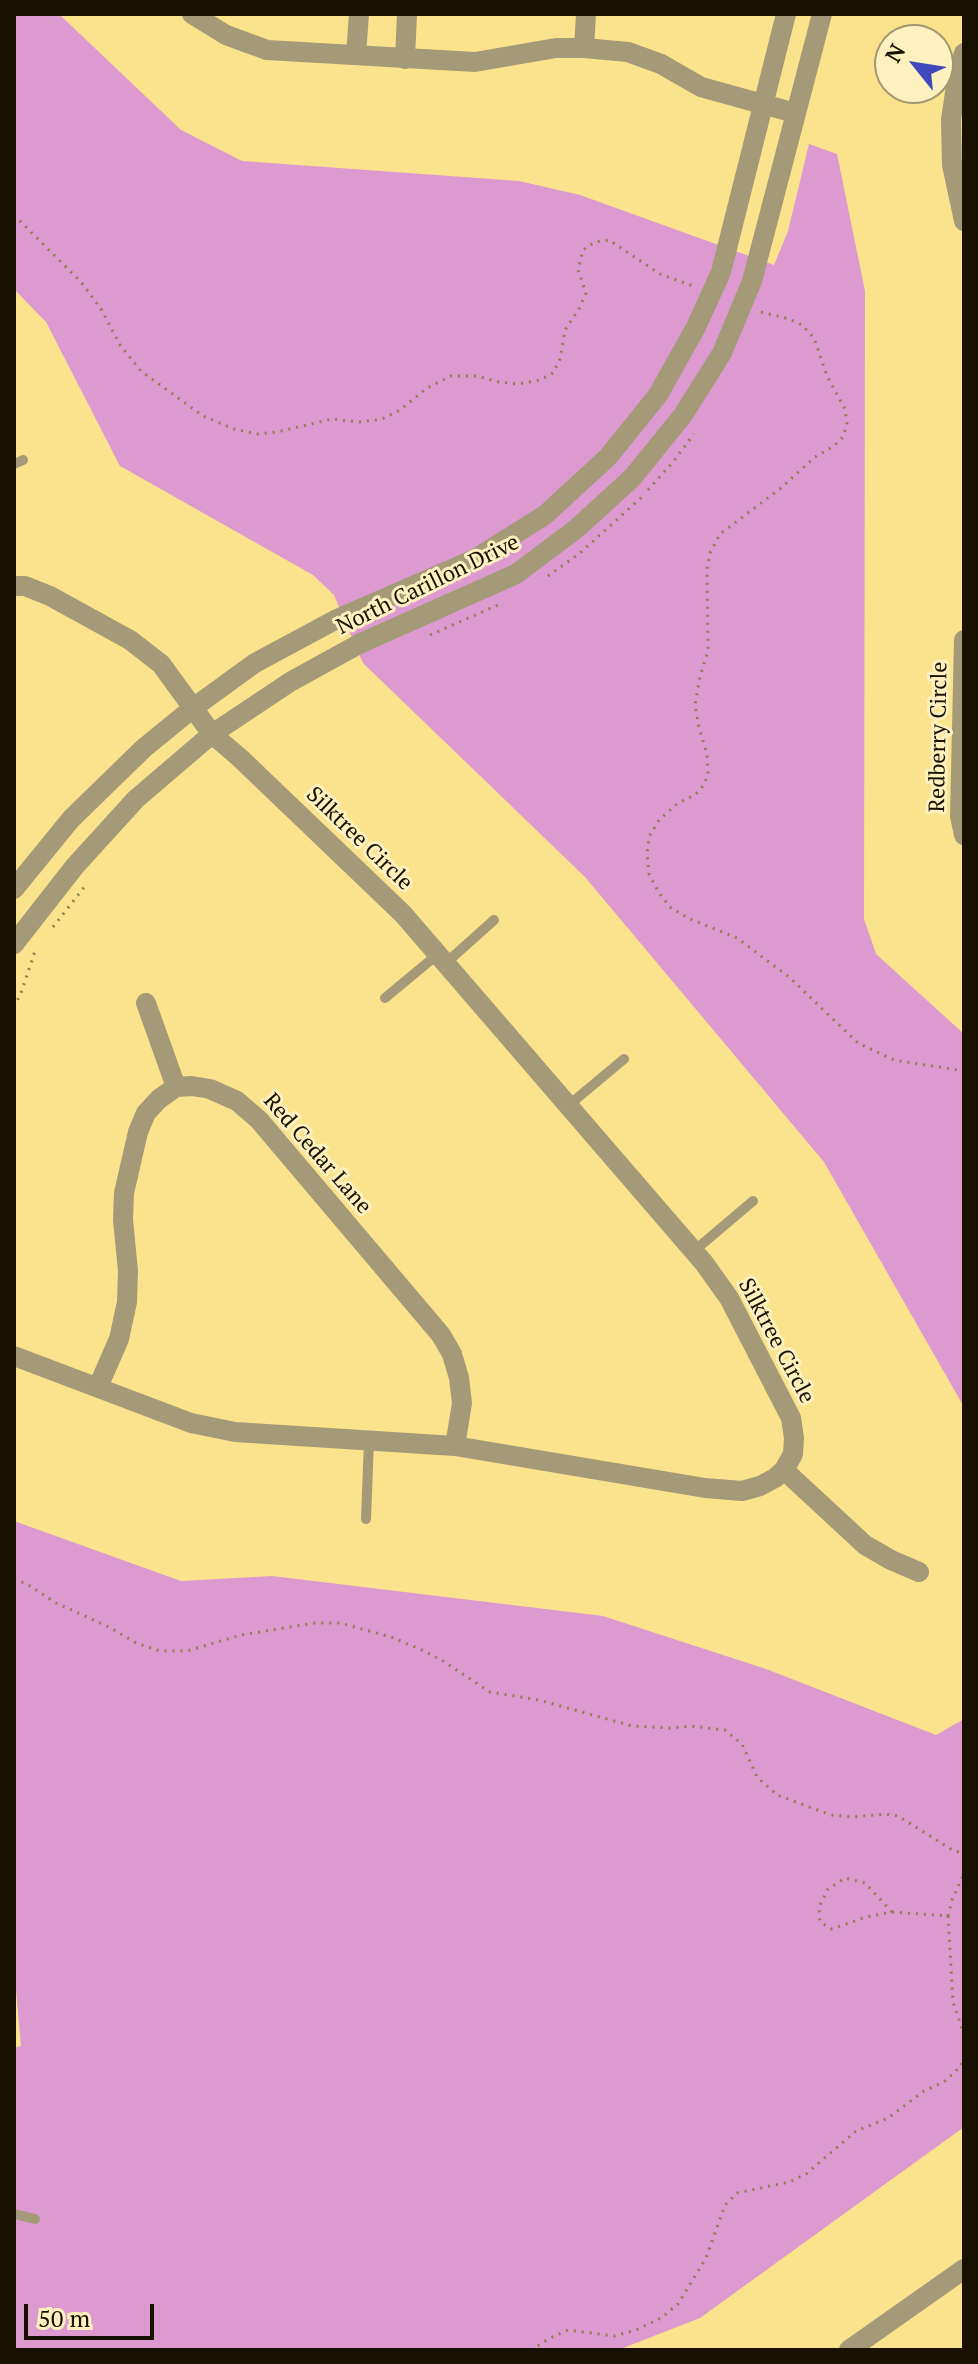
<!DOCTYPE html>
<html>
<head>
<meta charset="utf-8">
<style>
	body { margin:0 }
	#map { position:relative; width:978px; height:2364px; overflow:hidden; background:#fbe28c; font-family:"PT Serif",serif }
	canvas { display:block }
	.frame { position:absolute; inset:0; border:16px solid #181100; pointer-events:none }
	.north { position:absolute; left:874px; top:24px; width:80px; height:80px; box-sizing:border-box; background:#fef0bf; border:2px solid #a29773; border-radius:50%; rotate:300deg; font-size:22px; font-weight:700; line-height:32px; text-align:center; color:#181100 }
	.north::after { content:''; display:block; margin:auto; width:28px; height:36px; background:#3f49bd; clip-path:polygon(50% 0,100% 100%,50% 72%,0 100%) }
	.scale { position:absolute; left:24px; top:2304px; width:130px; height:36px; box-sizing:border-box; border:4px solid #181100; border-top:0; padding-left:10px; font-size:24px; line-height:28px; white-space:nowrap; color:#181100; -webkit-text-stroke:6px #fef0bf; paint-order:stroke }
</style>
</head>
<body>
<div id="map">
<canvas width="978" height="2364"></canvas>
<div class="frame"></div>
<div class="north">N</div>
<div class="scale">50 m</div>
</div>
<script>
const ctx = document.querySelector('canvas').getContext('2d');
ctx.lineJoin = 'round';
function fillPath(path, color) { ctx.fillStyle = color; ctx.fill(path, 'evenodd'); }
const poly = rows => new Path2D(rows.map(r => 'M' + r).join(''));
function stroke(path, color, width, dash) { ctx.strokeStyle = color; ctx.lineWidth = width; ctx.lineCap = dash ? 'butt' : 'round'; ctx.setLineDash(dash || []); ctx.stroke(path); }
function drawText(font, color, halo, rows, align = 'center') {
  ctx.font = font + ' "PT Serif",serif'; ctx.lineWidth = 6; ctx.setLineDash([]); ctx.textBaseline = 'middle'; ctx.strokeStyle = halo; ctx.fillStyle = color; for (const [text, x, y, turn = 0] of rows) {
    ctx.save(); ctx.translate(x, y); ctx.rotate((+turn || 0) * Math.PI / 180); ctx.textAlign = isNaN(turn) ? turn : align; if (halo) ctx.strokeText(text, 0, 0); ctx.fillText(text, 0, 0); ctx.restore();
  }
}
const green = poly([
	[14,14,59,14,181,130,242,161,519,181,580,195,774,265,788,231,809,144,837,154,865,291,864,919,876,954,964,1034,964,1407,824,1162,585,877,363,663,334,595,313,575,120,466,46,322,14,289],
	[14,1521,181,1581,272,1576,603,1616,766,1669,936,1735,964,1719,964,2127,700,2318,618,2350,14,2350,14,2048,21,2046,14,1968]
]);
const path = poly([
	[14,215,81,282,101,309,120,345,141,371,203,416,234,429,257,434,277,432,332,419,359,422,382,419,400,410,427,388,451,376,477,376,499,382,518,384,540,380,553,373,560,359,565,330,579,309,586,293,578,270,583,250,595,242,609,240,660,274,693,286],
	[761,312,789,319,802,325,814,338,827,376,845,409,847,424,843,437,834,446,815,457,781,488,720,534,710,553,707,569,708,651,700,676,695,705,699,728,707,754,708,774,704,785,695,795,678,803,659,820,649,837,647,854,649,874,659,893,671,908,690,919,737,938,789,977,858,1043,894,1060,964,1071],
	[648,490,673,462,694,434],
	[548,576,580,553,643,496],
	[430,635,500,604],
	[53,927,85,886],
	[14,1007,21,993,36,948],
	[14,1579,27,1584,56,1603,109,1627,136,1643,160,1651,187,1651,241,1635,315,1623,340,1623,391,1637,422,1650,443,1661,490,1692,539,1700,632,1726,670,1728,691,1726,725,1730,742,1744,757,1777,777,1795,831,1815,852,1817,886,1814,898,1816,954,1851,964,1853],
	[892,1912,865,1883,845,1878,828,1889,819,1907,820,1922,832,1929,866,1917,892,1912,948,1916,953,2002,964,2034],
	[948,1916,952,1900,964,1874],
	[531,2350,550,2338,568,2330,614,2336,636,2330,661,2318,678,2304,706,2258,725,2205,737,2193,789,2182,806,2174,856,2131,888,2118,924,2091,944,2082,961,2066,964,2059]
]);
const service = poly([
	[14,464,23,460],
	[446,963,494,920],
	[385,998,438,954],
	[569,1105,624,1059],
	[694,1251,753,1201],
	[366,1519,369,1441],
	[14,2214,35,2219]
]);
const minor = poly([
	[192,14,226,35,267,50,475,62,556,48,584,48,628,52,661,64,701,87,795,113],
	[584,48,586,14],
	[964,53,958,72,951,120,952,165,964,221],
	[356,55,359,14],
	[405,59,407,14],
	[14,586,25,586,50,596,130,640,161,664,212,734,240,758,403,914,704,1263,729,1298,791,1418,794,1438,793,1454,784,1470,775,1478,760,1486,742,1491,705,1488,455,1446,235,1432,191,1423,14,1356],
	[964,640,960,816,964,835],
	[14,889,71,819,144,748,193,708,255,663,335,620,475,559,545,515,608,457,658,395,696,327,721,272,786,14],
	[14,944,75,866,136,799,212,734,290,682,359,644,516,574,576,529,632,478,683,415,722,353,752,281,822,14],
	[146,1003,176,1087],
	[98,1387,119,1339,127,1302,128,1271,123,1220,124,1193,138,1132,146,1113,159,1099,176,1087,192,1086,210,1089,237,1101,259,1120,441,1335,452,1354,459,1378,462,1403,455,1446],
	[784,1470,865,1545,891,1560,919,1572],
	[849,2350,964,2269]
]);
const streetNames = [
	["North Carillon Drive",428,585,-26],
	["Redberry Circle",939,737,-89],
	["Silktree Circle",359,839,44],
	["Red Cedar Lane",317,1154,49],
	["Silktree Circle",776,1341,62]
];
fillPath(green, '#dc9ad0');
stroke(path, '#91804a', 3, [2, 6]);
stroke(service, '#a49a78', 10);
stroke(minor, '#a49a78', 20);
drawText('22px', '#181100', '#fef0bf', streetNames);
</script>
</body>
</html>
